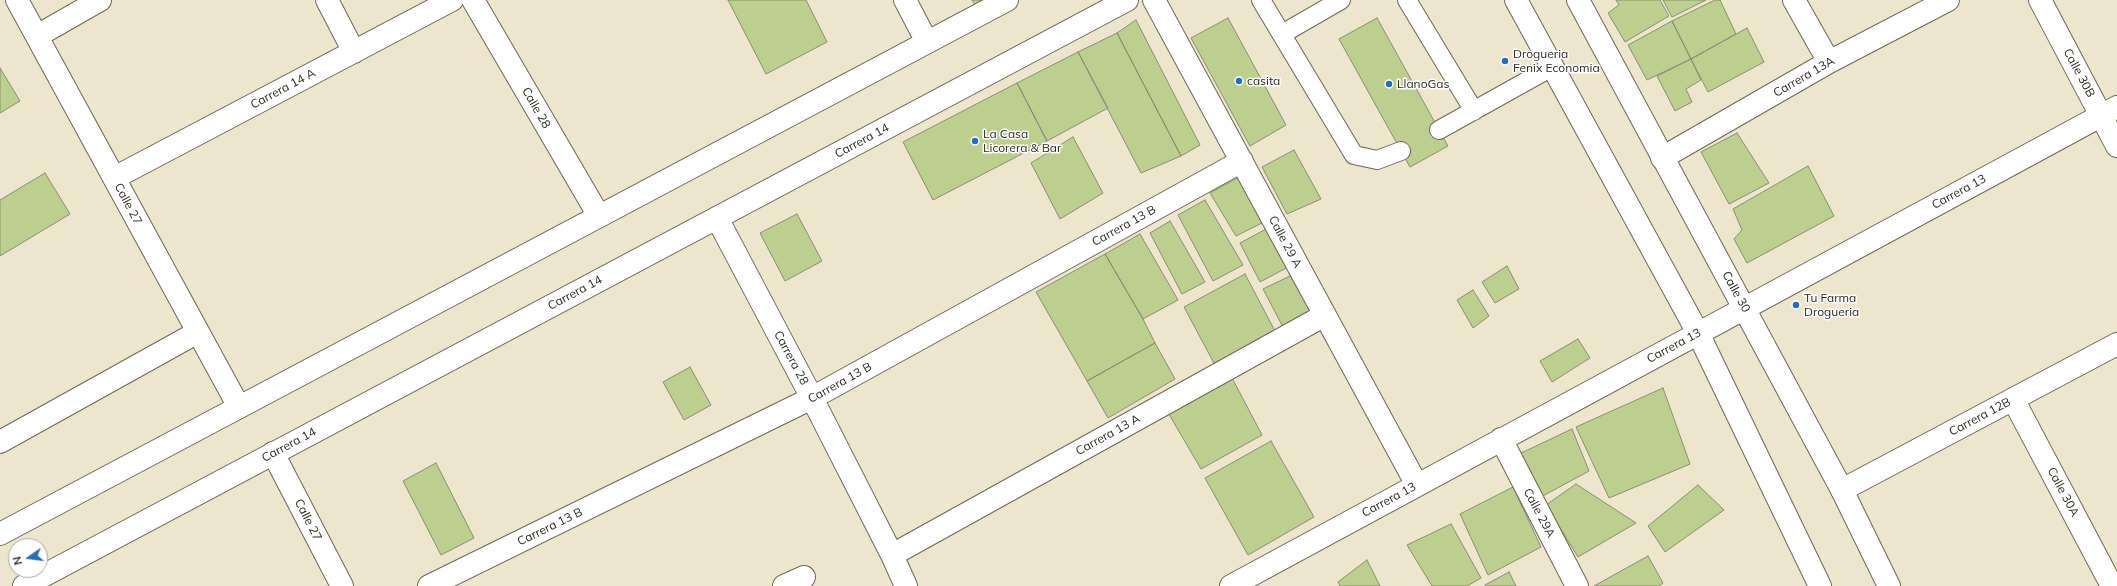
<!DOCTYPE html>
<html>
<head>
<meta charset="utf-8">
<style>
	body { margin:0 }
	#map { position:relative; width:2117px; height:586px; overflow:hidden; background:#eee5cd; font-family:Mulish,sans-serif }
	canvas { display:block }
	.north { position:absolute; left:8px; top:538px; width:40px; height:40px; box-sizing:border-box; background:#fff; border:1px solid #aba9a6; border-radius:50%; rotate:256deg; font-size:11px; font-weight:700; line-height:16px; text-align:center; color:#2d2920 }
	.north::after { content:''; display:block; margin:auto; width:14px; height:18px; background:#276dbe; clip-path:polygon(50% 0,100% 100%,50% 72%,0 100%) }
</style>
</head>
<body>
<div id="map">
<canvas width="2117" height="586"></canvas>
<div class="north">N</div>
</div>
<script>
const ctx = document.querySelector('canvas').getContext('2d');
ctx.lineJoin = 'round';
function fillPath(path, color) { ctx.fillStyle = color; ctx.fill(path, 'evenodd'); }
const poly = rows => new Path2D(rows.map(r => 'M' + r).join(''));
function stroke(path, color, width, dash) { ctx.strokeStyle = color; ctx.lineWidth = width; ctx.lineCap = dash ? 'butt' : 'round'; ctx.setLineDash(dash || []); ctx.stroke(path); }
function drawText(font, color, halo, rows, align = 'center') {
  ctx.font = font + ' Mulish,sans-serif'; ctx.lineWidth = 3; ctx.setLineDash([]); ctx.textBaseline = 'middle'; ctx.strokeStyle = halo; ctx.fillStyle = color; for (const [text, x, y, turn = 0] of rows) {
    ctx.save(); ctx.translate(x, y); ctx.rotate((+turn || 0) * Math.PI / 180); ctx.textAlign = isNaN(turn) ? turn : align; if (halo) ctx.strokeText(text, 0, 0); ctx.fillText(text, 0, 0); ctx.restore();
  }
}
const building = poly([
	[728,0,806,0,827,42,766,74,728,0],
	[972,0,987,0,976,6,972,0],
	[1616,0,1660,0,1669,16,1625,42,1608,13,1619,5,1616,0],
	[1663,0,1706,0,1672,17,1663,0],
	[1715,0,1720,0,1736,34,1691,59,1672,21,1715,0],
	[1228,18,1286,125,1250,146,1191,38,1228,18],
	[1377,18,1448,146,1410,167,1339,39,1377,18],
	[1136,20,1200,145,1181,156,1117,33,1136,20],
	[1672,21,1691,59,1647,80,1628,45,1672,21],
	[1747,28,1764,62,1708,92,1691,59,1747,28],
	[1117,33,1181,156,1141,173,1078,52,1117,33],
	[1078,52,1108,108,1047,141,1017,83,1078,52],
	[1691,59,1701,80,1686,89,1692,102,1675,111,1657,76,1691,59],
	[0,68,20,101,0,113,0,68],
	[1017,83,1047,141,933,200,903,142,1017,83],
	[1737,133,1769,183,1729,204,1701,152,1737,133],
	[1073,137,1103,193,1060,219,1031,163,1073,137],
	[1294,150,1321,199,1287,214,1262,167,1294,150],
	[1808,166,1834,216,1747,263,1734,239,1742,230,1733,209,1808,166],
	[45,173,70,214,0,256,0,200,45,173],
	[1241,176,1264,222,1236,236,1210,193,1241,176],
	[1205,200,1243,265,1213,281,1178,215,1205,200],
	[797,214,822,261,785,281,760,233,797,214],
	[1170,221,1205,282,1182,294,1150,233,1170,221],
	[1268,228,1290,266,1260,282,1240,243,1268,228],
	[1140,234,1178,300,1143,319,1105,254,1140,234],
	[1105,254,1143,319,1155,343,1087,381,1036,292,1105,254],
	[1507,266,1519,289,1495,303,1482,282,1507,266],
	[1245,274,1276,333,1216,367,1184,307,1245,274],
	[1294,274,1317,313,1284,329,1263,289,1294,274],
	[1473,290,1489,316,1473,328,1457,300,1473,290],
	[1578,339,1590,358,1552,382,1540,361,1578,339],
	[1155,343,1175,379,1108,418,1087,381,1155,343],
	[690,367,711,405,684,420,663,382,690,367],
	[1231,376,1262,435,1201,469,1167,411,1231,376],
	[1663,388,1690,464,1609,498,1576,427,1663,388],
	[1572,429,1589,471,1539,498,1517,455,1572,429],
	[1271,441,1314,517,1248,555,1205,478,1271,441],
	[436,463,474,538,441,555,403,481,436,463],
	[1576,484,1636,523,1578,557,1546,505,1576,484],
	[1698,485,1724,510,1665,552,1648,526,1698,485],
	[1513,487,1541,547,1488,575,1460,514,1513,487],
	[1451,524,1481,578,1467,586,1432,586,1407,545,1451,524],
	[1648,556,1663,583,1659,586,1594,586,1648,556],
	[1367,560,1380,586,1340,586,1338,582,1367,560],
	[1509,572,1516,586,1485,586,1485,585,1509,572]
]);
const service = poly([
	[1261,0,1354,155,1377,160,1401,151],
	[1407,0,1474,111],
	[1282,34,1341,0],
	[1439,130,1552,67]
]);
const minor = poly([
	[17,0,239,407],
	[327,0,354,52],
	[473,0,599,216],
	[905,0,927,42],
	[1154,0,1417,485],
	[1794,0,1829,62],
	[2040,0,2117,146],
	[37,36,100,0],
	[1662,158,1829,62,1948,0],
	[114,178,452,0],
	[717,218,812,398,892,555,906,586],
	[2013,399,2112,586],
	[1501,439,1577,586],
	[0,442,198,332],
	[273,453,342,586],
	[1842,490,2117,344],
	[892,555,1325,315],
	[429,586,812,398,1242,161],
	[784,586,804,577],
	[1231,586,2117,107]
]);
const tertiary = poly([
	[0,534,1007,0],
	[24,586,1127,0]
]);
const secondary = poly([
	[1516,0,1698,333,1820,586],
	[1578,0,1842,490,1889,586]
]);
const markers = [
	[1505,61,4,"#276dbe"],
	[1239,81,4,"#276dbe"],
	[1389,84,4,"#276dbe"],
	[975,141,4,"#276dbe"],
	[1796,305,4,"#276dbe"]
];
const poiNames = [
	["Drogueria",1513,54],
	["Fenix Economia",1513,68],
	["casita",1247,81],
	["LlanoGas",1397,84],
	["La Casa",983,134],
	["Licorera & Bar",983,148],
	["Tu Farma",1804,298],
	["Drogueria",1804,312]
];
const streetNames = [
	["Calle 30B",2079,73,62],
	["Carrera 13A",1804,77,-30],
	["Carrera 14 A",283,89,-28],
	["Calle 28",536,108,60],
	["Carrera 14",862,141,-28],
	["Carrera 13",1959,192,-28],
	["Calle 27",128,204,62],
	["Carrera 13 B",1124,226,-29],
	["Calle 29 A",1285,242,62],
	["Calle 30",1736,292,61],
	["Carrera 14",575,293,-28],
	["Carrera 13",1674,346,-28],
	["Carrera 28",791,358,62],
	["Carrera 13 B",840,383,-29],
	["Carrera 12B",1980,417,-28],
	["Carrera 13 A",1108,435,-29],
	["Carrera 14",289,445,-28],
	["Calle 30A",2063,492,62],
	["Carrera 13",1389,500,-28],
	["Calle 29A",1539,513,62],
	["Calle 27",308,520,63],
	["Carrera 13 B",550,527,-26]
];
fillPath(building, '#bdcf8e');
stroke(building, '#878d77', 1);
stroke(service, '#6f6652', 20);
stroke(minor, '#6f6652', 24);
stroke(tertiary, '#6f6652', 24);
stroke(secondary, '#6f6652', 24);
stroke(service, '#fff', 18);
stroke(minor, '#fff', 22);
stroke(tertiary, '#fff', 22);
stroke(secondary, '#fff', 22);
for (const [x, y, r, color] of markers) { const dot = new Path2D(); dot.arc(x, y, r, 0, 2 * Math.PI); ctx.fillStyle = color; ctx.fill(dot); stroke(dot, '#fff', 1.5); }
drawText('12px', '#2d2920', '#fff', poiNames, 'left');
drawText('12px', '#2d2920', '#fff', streetNames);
</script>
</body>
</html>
